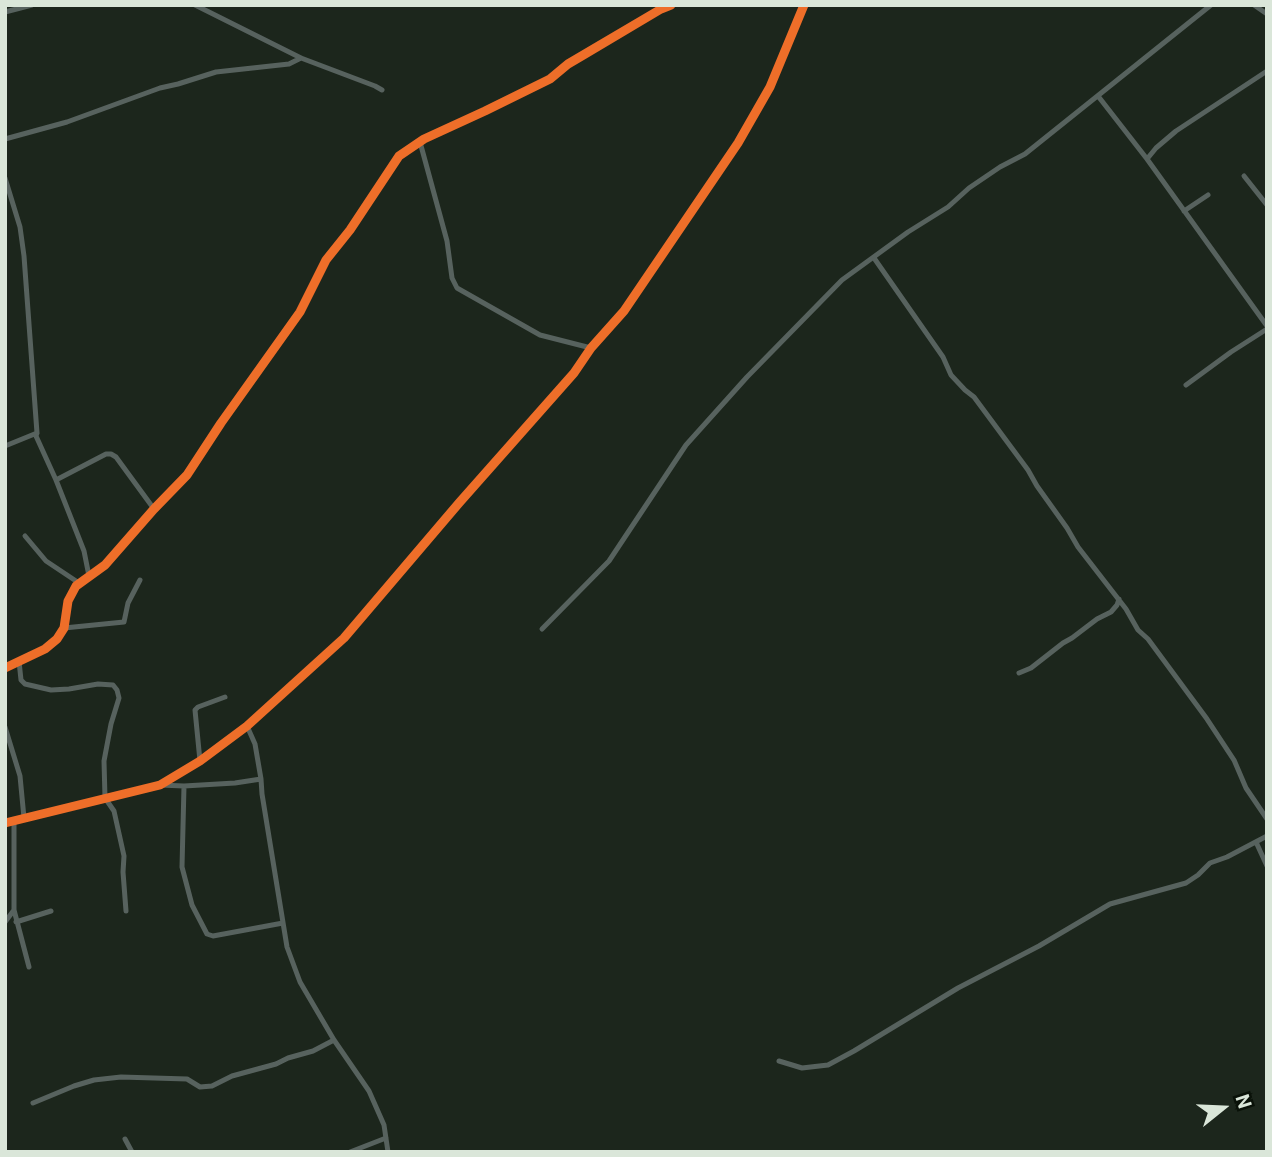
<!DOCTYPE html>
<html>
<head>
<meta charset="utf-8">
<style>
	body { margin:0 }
	#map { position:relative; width:1272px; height:1157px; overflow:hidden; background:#1c261c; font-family:Roboto,sans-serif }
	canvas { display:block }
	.frame { position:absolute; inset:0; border:7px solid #dae6d9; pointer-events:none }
	.north { position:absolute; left:1188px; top:1073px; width:70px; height:70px; -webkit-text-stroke:5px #091108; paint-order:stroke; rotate:72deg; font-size:19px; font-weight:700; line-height:28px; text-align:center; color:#dae6d9 }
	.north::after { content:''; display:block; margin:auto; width:24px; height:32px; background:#dae6d9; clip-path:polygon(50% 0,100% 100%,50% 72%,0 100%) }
</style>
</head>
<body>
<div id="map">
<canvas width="1272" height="1157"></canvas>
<div class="frame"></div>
<div class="north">N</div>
</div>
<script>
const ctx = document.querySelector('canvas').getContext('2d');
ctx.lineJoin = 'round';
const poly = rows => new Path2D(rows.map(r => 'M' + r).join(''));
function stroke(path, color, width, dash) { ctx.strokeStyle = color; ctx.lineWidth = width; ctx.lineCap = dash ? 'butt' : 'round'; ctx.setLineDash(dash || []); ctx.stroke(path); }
const minor = poly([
	[195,5,301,58,375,86,382,90],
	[1254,5,1267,14],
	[5,12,32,5],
	[1098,96,1147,159,1267,326],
	[5,139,67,122,160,88,178,84,216,72,289,64,301,58],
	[420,142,447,241,452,278,457,288,540,335,591,348],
	[1147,159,1156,148,1176,131,1267,71],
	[1244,176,1267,205],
	[5,178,20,227,24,256,37,433,36,436,56,480,84,551,89,576],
	[1184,211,1208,195],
	[874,258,943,357,951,375,965,390,974,397,1028,470,1037,486,1067,528,1078,547,1126,609,1138,630,1148,639,1207,719,1234,760,1246,788,1267,819],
	[1186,385,1231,352,1267,329],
	[5,446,37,433],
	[56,480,106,454,111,454,116,457,154,509],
	[25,536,46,561,79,583],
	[64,628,124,622,128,603,140,580],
	[542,629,609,561,686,445,747,377,842,280,908,232,948,207,969,188,1000,167,1025,154,1211,5],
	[19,661,21,680,25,684,51,690,69,689,98,684,113,685,117,690,119,698,111,724,104,761,105,798,114,811,124,856,123,872,126,911],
	[5,668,45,649,57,639,64,628,68,601,76,586,105,565,154,509,187,475,221,423,300,312,326,260,350,230,399,156,424,139,485,111,550,79,568,64,585,54,661,9,671,5],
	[1019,673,1031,668,1063,643,1072,638,1097,619,1111,612,1117,605,1119,599],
	[247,726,255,744,261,779],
	[5,727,20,776,24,818],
	[200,761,195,710,198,707,225,697],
	[160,785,184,786,235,783,261,779,262,794,287,947,300,982,334,1040,369,1091,384,1125,388,1152],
	[184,786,182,867,192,905,207,934,213,936,283,923],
	[14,821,14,910,29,967],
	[5,823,160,785,200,761,247,726,344,638,459,503,574,373,591,348,624,311,738,143,770,87,804,5],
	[1256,842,1267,866],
	[5,922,14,910],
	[16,922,51,911],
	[779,1061,802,1068,828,1065,854,1051,958,988,1039,946,1110,904,1186,883,1198,875,1210,863,1227,857,1267,836],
	[33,1103,74,1086,94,1080,121,1077,187,1079,200,1087,212,1086,232,1076,276,1064,288,1058,313,1051,334,1040],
	[125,1139,132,1152],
	[350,1152,386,1138]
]);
const cycleway = poly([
	[5,668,45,649,57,639,64,628,68,601,76,586,105,565,154,509,187,475,221,423,300,312,326,260,350,230,399,156,424,139,485,111,550,79,568,64,585,54,661,9,671,5],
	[5,823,160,785,200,761,247,726,344,638,459,503,574,373,591,348,624,311,738,143,770,87,804,5]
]);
stroke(minor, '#57625e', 5);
stroke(cycleway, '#ee6e29', 9);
</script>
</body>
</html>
